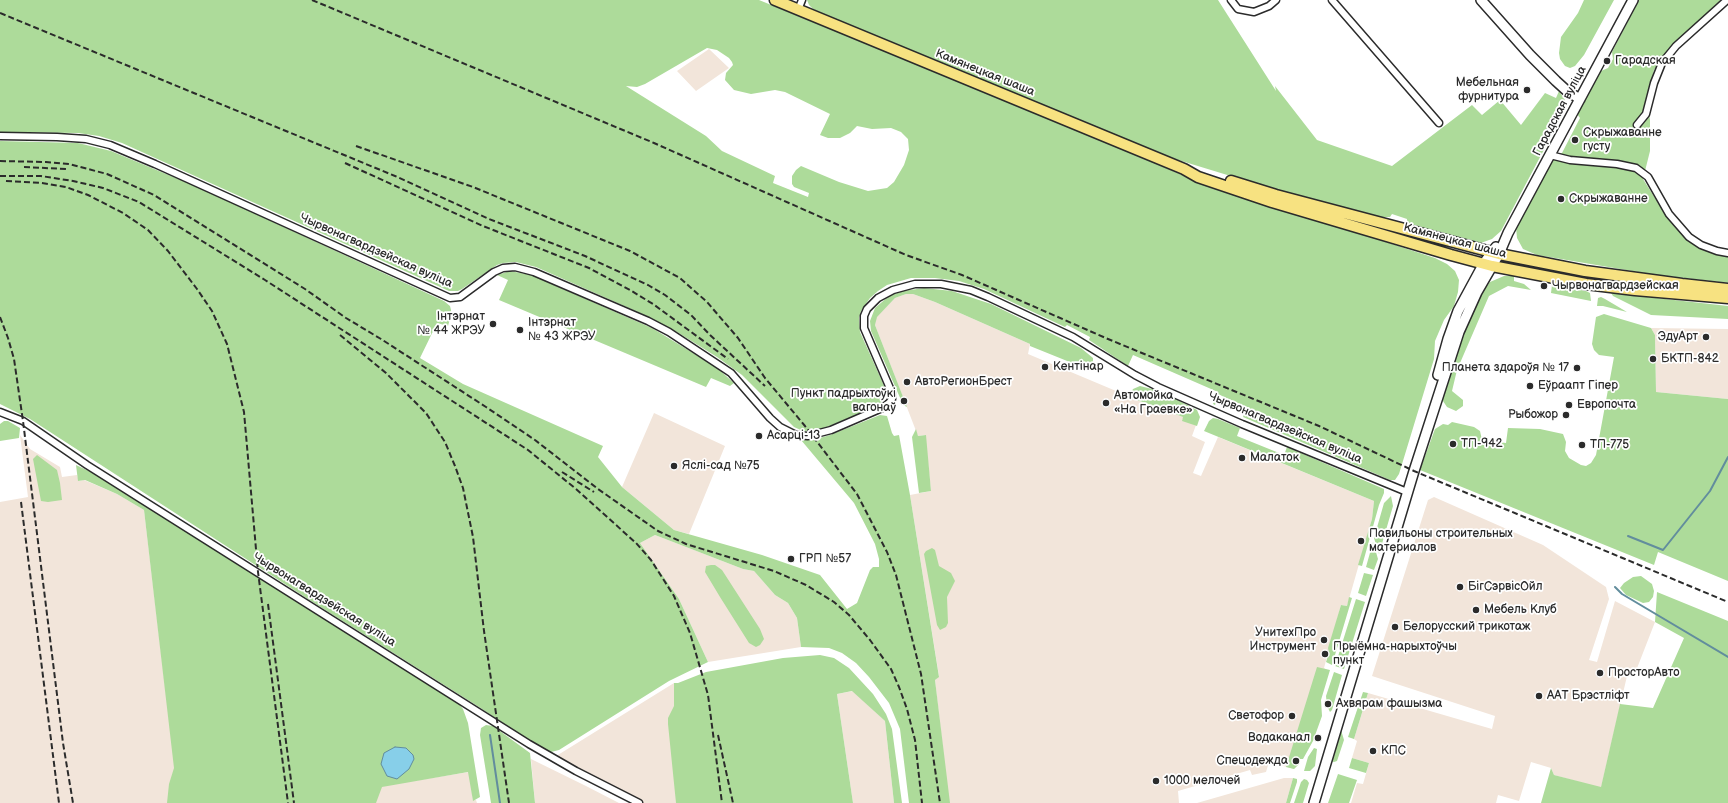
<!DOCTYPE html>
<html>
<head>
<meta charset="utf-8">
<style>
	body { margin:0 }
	canvas { display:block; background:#fff }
</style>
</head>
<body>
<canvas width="1728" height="803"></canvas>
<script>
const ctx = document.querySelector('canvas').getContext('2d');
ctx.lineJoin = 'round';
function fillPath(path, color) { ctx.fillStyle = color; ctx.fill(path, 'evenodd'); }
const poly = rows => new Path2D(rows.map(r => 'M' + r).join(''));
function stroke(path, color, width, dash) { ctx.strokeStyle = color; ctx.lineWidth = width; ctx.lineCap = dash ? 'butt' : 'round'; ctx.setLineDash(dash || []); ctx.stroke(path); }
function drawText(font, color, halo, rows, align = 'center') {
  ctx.font = font + ' "Balsamiq Sans",sans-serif'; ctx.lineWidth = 3.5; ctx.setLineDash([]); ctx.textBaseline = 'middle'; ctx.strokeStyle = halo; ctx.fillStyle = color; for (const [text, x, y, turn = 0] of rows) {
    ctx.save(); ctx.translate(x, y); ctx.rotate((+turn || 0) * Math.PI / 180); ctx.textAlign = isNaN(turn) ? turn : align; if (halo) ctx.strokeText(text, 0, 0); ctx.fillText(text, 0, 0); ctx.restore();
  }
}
const built = poly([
	[709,49,729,68,696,91,677,71],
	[906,294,913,294,935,302,1030,344,1028,354,1147,404,1148,403,1167,411,1168,408,1174,411,1173,413,1184,417,1182,420,1196,425,1192,436,1205,442,1193,473,1201,476,1218,437,1374,501,1372,519,1347,606,1341,605,1324,668,1327,670,1298,765,1294,769,1269,762,1266,772,1252,775,1250,770,1178,791,1179,803,949,803,935,680,939,676,910,495,931,491,925,435,918,436,875,325,876,317,895,298],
	[1651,328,1728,329,1728,399,1656,392,1655,335],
	[654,413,725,446,689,534,674,530,622,487],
	[20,435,30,449,60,467,62,477,77,475,79,481,84,480,117,494,144,510,179,803,0,803,0,502,28,497],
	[1434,497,1543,545,1606,587,1609,599,1589,660,1597,662,1615,601,1655,622,1634,676,1627,676,1601,788,1554,775,1551,768,1531,762,1519,801,1498,795,1496,803,1351,803,1357,783,1363,784,1369,763,1352,758,1357,741,1354,739,1368,693,1492,729,1495,716,1372,676,1428,500],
	[655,535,743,569,754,571,775,595,788,603,797,618,801,647,708,662,679,599,640,543],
	[674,683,676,803,639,803,553,758],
	[853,691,885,721,894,803,853,803,837,694],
	[531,759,586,786,619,803,535,803],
	[469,772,473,800,476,800,477,803,324,803,388,785],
	[1284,778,1293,778,1286,803,1197,803]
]);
const green = poly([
	[0,0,759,0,1090,135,1189,178,1435,258,1447,264,1455,271,1459,280,1458,292,1454,306,1444,320,1435,341,1434,359,1399,474,1395,480,1390,480,1243,417,1247,407,1220,395,1215,405,1213,404,1218,392,1133,355,1128,366,1089,340,1090,337,1067,325,1065,327,984,289,959,281,935,278,911,278,887,285,878,291,870,298,861,311,859,318,860,332,886,390,884,400,877,406,827,427,814,431,803,431,794,427,742,375,717,357,677,332,647,316,536,267,516,262,503,263,497,265,462,289,458,291,449,291,122,143,99,136,78,133,0,132],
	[707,48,717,50,729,58,732,62,733,65,726,73,725,80,734,90,751,94,775,90,785,92,830,114,820,135,828,138,840,138,850,133,857,126,872,129,891,128,901,132,908,139,909,150,904,165,894,182,887,188,868,191,839,182,801,166,796,170,792,176,792,184,794,187,809,193,808,197,773,183,775,176,722,151,706,136,626,86,637,87,645,84],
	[807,0,1218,0,1276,91,1275,86,1317,140,1392,166,1472,105,1482,115,1500,100,1521,125,1545,93,1556,98,1559,91,1565,100,1566,108,1501,231,1492,239,1475,245,1412,227,1407,222,1407,219,1392,214,1390,217,1374,217,1260,185,1175,159,842,22,813,9,809,5],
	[1584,0,1614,0,1584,55,1575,66,1570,68,1565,66,1560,59,1559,53,1561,37,1578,13],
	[1639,0,1721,0,1670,47,1654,70,1647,99,1650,120,1650,151,1643,179,1660,206,1682,235,1697,246,1714,253,1728,256,1728,283,1650,274,1537,255,1523,249,1517,238,1516,227,1556,154,1562,153,1580,118,1577,114,1601,71,1608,68,1613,59,1612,52],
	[0,141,78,143,111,151,195,186,444,301,450,306,451,310,451,315,448,326,437,323,420,358,463,384,603,446,598,457,622,487,674,530,762,555,820,575,847,609,857,603,870,570,873,567,879,567,879,559,875,544,854,503,801,440,813,440,830,435,880,415,887,416,892,433,894,436,899,435,910,495,939,677,935,680,950,803,909,803,900,729,889,703,869,677,856,663,842,653,829,648,801,647,797,618,788,603,775,595,754,571,743,569,655,535,640,543,679,599,708,662,669,681,559,750,551,752,541,748,479,707,311,601,30,419,0,404],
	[510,271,531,275,652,328,716,367,734,383,730,386,711,378,706,387,499,300,508,280,497,275],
	[1504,276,1514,276,1514,281,1524,284,1531,290,1508,286,1489,296,1457,370,1452,391,1463,400,1463,406,1456,411,1447,407,1443,401,1443,395,1461,336,1482,292,1490,282],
	[1552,285,1586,291,1590,293,1591,301,1551,293],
	[924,288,952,291,991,304,1081,348,1093,358,1093,364,1087,368,1082,367,1030,346,1030,344,935,302,913,294,906,294,895,298,877,317,875,325,907,407,905,406,901,400,871,331,870,321,875,308,889,296,903,291],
	[1611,293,1728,306,1728,319,1651,315,1613,296],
	[1601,297,1605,299,1627,312,1603,306,1597,306,1598,298],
	[1604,314,1651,328,1655,335,1656,392,1728,399,1728,581,1658,552,1654,565,1420,470,1435,429,1443,424,1448,425,1452,422,1474,427,1480,431,1482,440,1506,443,1508,428,1540,429,1563,434,1566,442,1565,451,1569,458,1581,465,1586,466,1591,463,1596,455,1614,357,1599,355,1594,350,1592,344,1596,317],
	[1140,386,1160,391,1197,410,1200,417,1197,426,1182,421,1183,417,1173,413,1174,411,1169,409,1167,411,1129,397,1133,389],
	[1213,418,1218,419,1240,428,1237,436,1284,455,1287,447,1384,489,1384,493,1379,505,1362,566,1358,565,1372,519,1374,501,1204,431,1209,421],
	[4,421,8,421,20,428,19,438,0,441,0,424],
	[916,429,918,436,926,435,931,491,919,493,912,437],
	[37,455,57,470,60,483,62,500,48,502,41,501,33,459],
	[76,465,91,472,119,489,459,704,463,709,468,723,480,797,473,801,468,772,382,787,376,803,167,803,169,784,174,768,144,510,117,494,85,480,78,481],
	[1391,496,1393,506,1379,554,1374,538,1384,503],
	[1373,542,1378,559,1374,570,1366,567],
	[932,548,935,550,939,566,951,573,955,581,947,597,948,623,946,627,940,630,937,625,924,554,926,551],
	[711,565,715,565,722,570,760,629,764,639,760,645,756,647,749,643,720,597,705,572,706,566],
	[1364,573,1373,575,1366,596,1358,593],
	[1641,576,1652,584,1654,591,1653,597,1649,602,1643,603,1626,595,1620,588,1624,583,1633,577],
	[1657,592,1728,621,1728,803,1541,803,1551,768,1554,775,1601,787,1620,704,1653,708,1684,638,1655,622],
	[1349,597,1352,598,1332,665,1326,662,1329,653,1328,648,1341,605,1347,606],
	[1356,599,1365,602,1344,669,1335,666],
	[820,655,834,658,849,668,873,694,886,714,892,729,902,803,894,803,885,721,852,691,837,694,853,803,676,803,668,724,668,718,674,706,674,683,678,683,706,672,783,658],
	[1317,667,1330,670,1321,700,1322,716,1313,741,1303,759,1300,759,1298,765,1294,769,1286,767],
	[1334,672,1342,675,1332,710,1330,712,1327,706,1326,696],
	[1363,692,1368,693,1354,739,1348,737],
	[486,725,493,726,530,753,535,803,491,803,480,735,481,728],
	[1341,730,1344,740,1337,761,1334,762,1331,761],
	[1314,748,1317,749,1315,766,1310,771,1304,771,1308,757],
	[1352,758,1369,763,1366,773,1349,768],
	[1338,774,1357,780,1349,803,1328,803],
	[1293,778,1297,779,1297,782,1290,803,1286,803],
	[1304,779,1307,780,1309,783,1303,803,1294,803,1301,782]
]);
const water = poly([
	[395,747,406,748,413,755,414,759,409,769,397,779,387,776,381,764,384,753,395,747]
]);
const stream = poly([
	[1628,536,1663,550,1710,491,1728,457],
	[1615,587,1622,594,1728,657],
	[490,735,500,803]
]);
const street = poly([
	[1231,0,1238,9,1254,12,1269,6,1276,0],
	[1332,0,1439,123],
	[798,10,802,0],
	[1637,125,1646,114,1654,83,1662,63,1676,46,1727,0],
	[0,136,57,137,86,139,110,145,155,164,450,298,460,297,494,272,503,268,515,267,534,272,648,321,669,332,731,373,770,418,780,427,796,435,808,436,831,430,882,408,889,403,892,399,892,393,864,328,864,316,867,309,878,298,893,290,915,284,941,284,971,290,988,297,1073,337,1135,375,1158,387,1242,424,1407,492],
	[1550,155,1570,160,1617,164,1636,168,1648,177,1669,214,1689,237,1701,245,1717,251,1728,253],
	[0,412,23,421,87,465,529,744,576,771,639,803]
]);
const secondary = poly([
	[1481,0,1530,55,1556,81,1567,91,1580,99],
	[1438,375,1448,339,1458,311,1484,263,1496,247],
	[1314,803,1414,471,1459,332,1477,292,1499,254,1508,233,1633,0]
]);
const primary = poly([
	[775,0,1184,169,1198,177,1272,202,1451,255,1492,266,1586,284,1635,290,1728,298],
	[1231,181,1276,195,1499,254,1585,271,1682,284,1728,289]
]);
const rail = poly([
	[312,0,654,143,906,255,962,275,1108,339,1319,426,1414,471,1728,602],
	[0,13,395,176,489,219,585,256,648,285,665,295,691,315,710,335,765,386],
	[356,146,473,187,630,251,680,278,707,302,738,338,765,378,805,426,857,494,887,552,896,575,921,674,940,803],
	[0,161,46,162,69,164,107,174,154,195,305,289,346,318,381,339,486,407,535,440,598,489,658,531,686,544,774,571,806,585,834,602,849,615,870,640,891,669,899,687,907,709,915,740,922,803],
	[345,163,483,226,589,268,630,290,653,304,728,359],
	[24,167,66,169],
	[0,176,41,176,73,181,103,188,139,202,265,280,511,439,528,450,576,489,636,543,651,560,674,596,690,633,708,695,722,803],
	[6,181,42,183,66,187,88,195,123,213,148,230,168,251,197,289,212,311,227,344,244,412,258,572,288,803],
	[0,317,8,338,14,359,23,421,63,743,73,803],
	[340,335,386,373,426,413,445,442,455,466,463,488,473,537,484,631,509,803],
	[562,472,594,492],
	[21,502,59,803],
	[268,604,294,803],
	[718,735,733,803]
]);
const markers = [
	[1607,61,4,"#2b2b2b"],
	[1527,90,4,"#2b2b2b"],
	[1575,140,4,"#2b2b2b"],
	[1561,199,4,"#2b2b2b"],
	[1544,286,4,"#2b2b2b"],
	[493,324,4,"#2b2b2b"],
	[520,330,4,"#2b2b2b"],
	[1706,337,4,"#2b2b2b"],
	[1653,359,4,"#2b2b2b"],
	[1045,367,4,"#2b2b2b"],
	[1577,368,4,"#2b2b2b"],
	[907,382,4,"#2b2b2b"],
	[1530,386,4,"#2b2b2b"],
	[904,401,4,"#2b2b2b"],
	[1106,403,4,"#2b2b2b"],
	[1569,405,4,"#2b2b2b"],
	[1566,415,4,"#2b2b2b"],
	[759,436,4,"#2b2b2b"],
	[1453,444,4,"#2b2b2b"],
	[1582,445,4,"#2b2b2b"],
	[1242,458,4,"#2b2b2b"],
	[674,466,4,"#2b2b2b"],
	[1361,541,4,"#2b2b2b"],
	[791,559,4,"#2b2b2b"],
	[1460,587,4,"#2b2b2b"],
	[1476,610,4,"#2b2b2b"],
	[1395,627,4,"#2b2b2b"],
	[1324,640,4,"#2b2b2b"],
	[1325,654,4,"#2b2b2b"],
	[1600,673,4,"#2b2b2b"],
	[1539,696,4,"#2b2b2b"],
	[1328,704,4,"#2b2b2b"],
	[1292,716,4,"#2b2b2b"],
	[1318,738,4,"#2b2b2b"],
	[1373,751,4,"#2b2b2b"],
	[1296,761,4,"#2b2b2b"],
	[1156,781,4,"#2b2b2b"]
];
const poiNames = [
	["Гарадская",1615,61],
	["Мебельная",1519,83,"right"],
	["фурнитура",1519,97,"right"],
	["Скрыжаванне",1583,133],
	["густу",1583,147],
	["Скрыжаванне",1569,199],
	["Чырвонагвардзейская",1552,286],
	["Інтэрнат",485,317,"right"],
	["№ 44 ЖРЭУ",485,331,"right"],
	["Інтэрнат",528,323],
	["№ 43 ЖРЭУ",528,337],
	["ЭдуАрт",1698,337,"right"],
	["БКТП-842",1661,359],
	["Кентінар",1053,367],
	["Планета здароўя № 17",1569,368,"right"],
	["АвтоРегионБрест",915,382],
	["Еўраапт Гіпер",1538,386],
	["Пункт падрыхтоўкі",896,394,"right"],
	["вагонаў",896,408,"right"],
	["Автомойка",1114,396],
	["«На Граевке»",1114,410],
	["Европочта",1577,405],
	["Рыбожор",1558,415,"right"],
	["Асарці-13",767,436],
	["ТП-942",1461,444],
	["ТП-775",1590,445],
	["Малаток",1250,458],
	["Яслі-сад №75",682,466],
	["Павильоны строительных",1369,534],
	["материалов",1369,548],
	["ГРП №57",799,559],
	["БігСэрвісОйл",1468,587],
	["Мебель Клуб",1484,610],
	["Белорусский трикотаж",1403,627],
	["УнитехПро",1316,633,"right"],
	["Инструмент",1316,647,"right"],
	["Прыёмна-нарыхтоўчы",1333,647],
	["пункт",1333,661],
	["ПросторАвто",1608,673],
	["ААТ Брэстліфт",1547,696],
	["Ахвярам фашызма",1336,704],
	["Светофор",1284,716,"right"],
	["Водаканал",1310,738,"right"],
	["КПС",1381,751],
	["Спецодежда",1288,761,"right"],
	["1000 мелочей",1164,781]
];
const streetNames = [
	["Камянецкая шаша",985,73,22],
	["Гарадская вуліца",1560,111,-62],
	["Камянецкая шаша",1455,241,15],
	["Чырвонагвардзейская вуліца",376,251,24],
	["Чырвонагвардзейская вуліца",1285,428,23],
	["Чырвонагвардзейская вуліца",324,600,32]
];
fillPath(built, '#f2e5da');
fillPath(green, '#addb9a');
fillPath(water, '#87cfe9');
stroke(water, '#628d9d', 1);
stroke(stream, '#628d9d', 2);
stroke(street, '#2b2b2b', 9);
stroke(secondary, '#2b2b2b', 12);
stroke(primary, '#2b2b2b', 13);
stroke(street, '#fff', 6);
stroke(secondary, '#fff', 9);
stroke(primary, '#f7e281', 10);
stroke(rail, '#2b2b2b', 2, [6, 3]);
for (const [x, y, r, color] of markers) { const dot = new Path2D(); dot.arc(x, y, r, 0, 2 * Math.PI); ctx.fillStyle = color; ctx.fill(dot); stroke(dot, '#fff', 1.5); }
drawText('12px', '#2b2b2b', '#fff', poiNames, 'left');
drawText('12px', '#2b2b2b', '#fff', streetNames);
</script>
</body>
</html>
